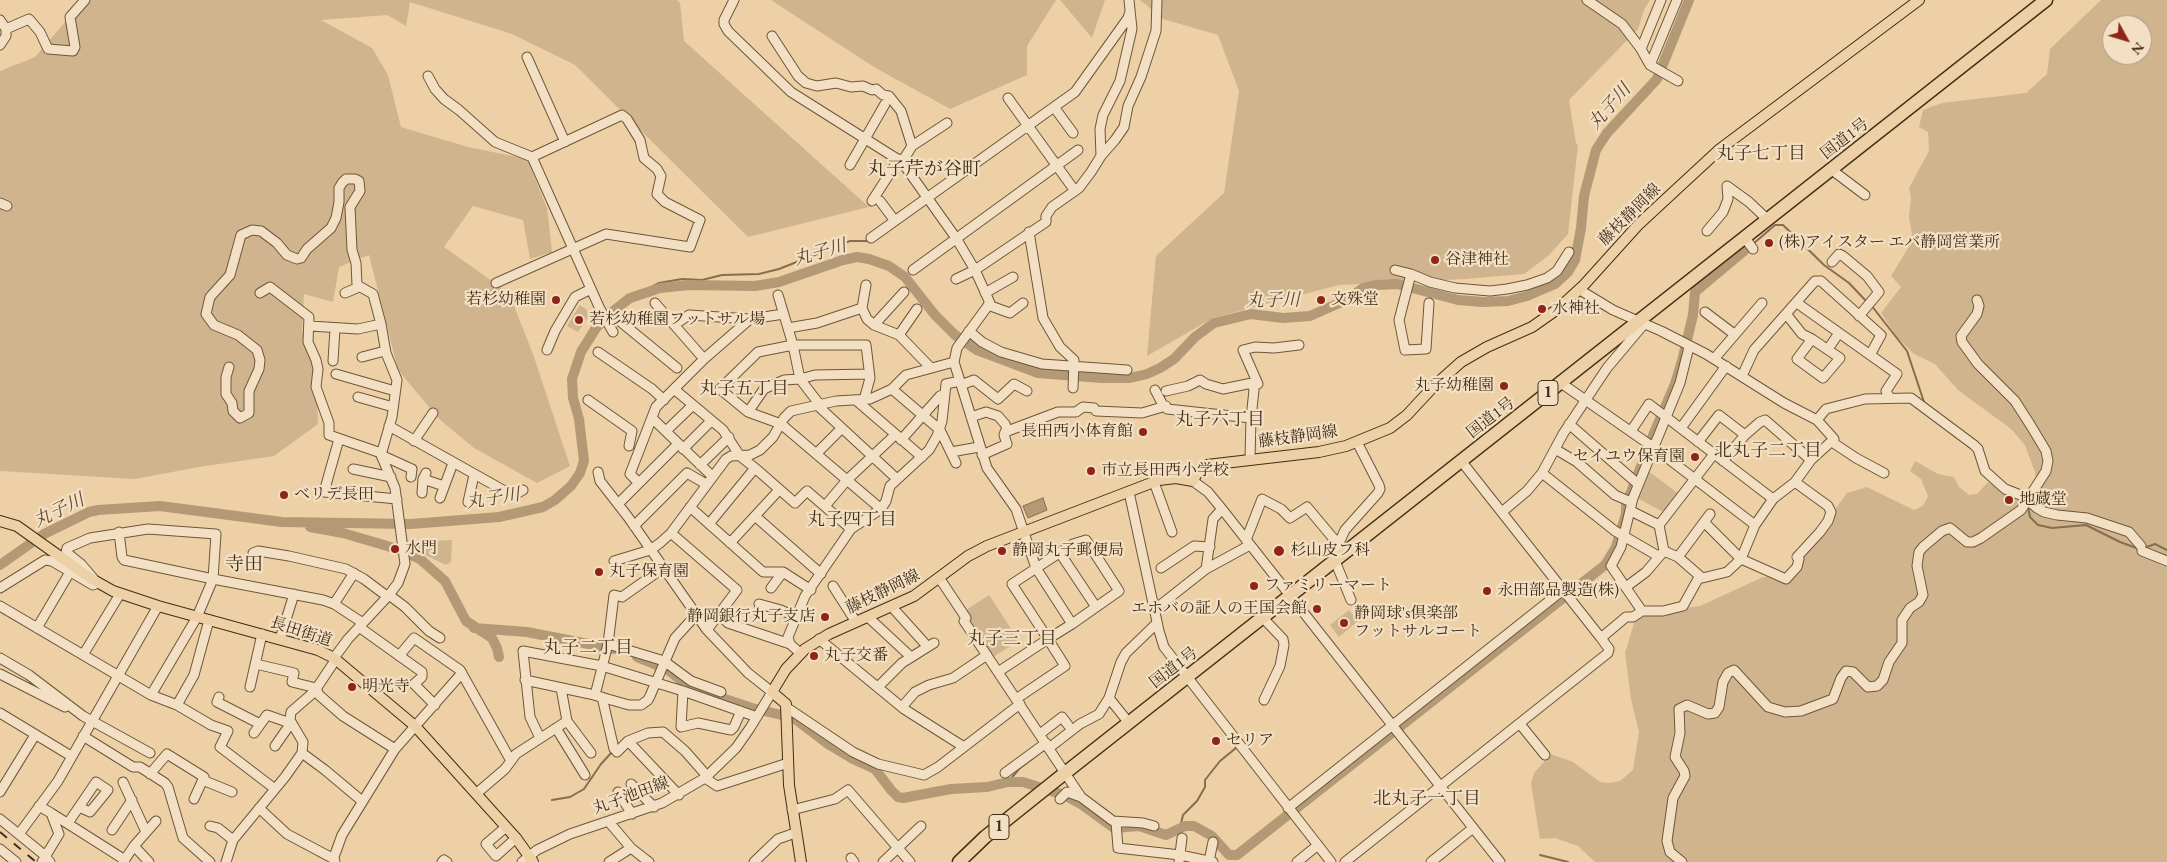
<!DOCTYPE html>
<html>
<head>
<meta charset="utf-8">
<style>
	body { margin:0 }
	#map { position:relative; width:2167px; height:862px; overflow:hidden; background:#edd0a5; font-family:"EB Garamond",serif }
	canvas { display:block }
	.north { position:absolute; left:2102px; top:15px; width:50px; height:50px; box-sizing:border-box; background:#f3e0c4; border:1px solid #ac997f; border-radius:50%; rotate:129deg; font-size:14px; font-weight:700; line-height:20px; text-align:center; color:#422e17 }
	.north::after { content:''; display:block; margin:auto; width:18px; height:22px; background:#8f2418; clip-path:polygon(50% 0,100% 100%,50% 72%,0 100%) }
</style>
</head>
<body>
<div id="map">
<canvas width="2167" height="862"></canvas>
<div class="north">N</div>
</div>
<script>
const ctx = document.querySelector('canvas').getContext('2d');
ctx.lineJoin = 'round';
function fillPath(path, color) { ctx.fillStyle = color; ctx.fill(path, 'evenodd'); }
const poly = rows => new Path2D(rows.map(r => 'M' + r).join(''));
function stroke(path, color, width, dash) { ctx.strokeStyle = color; ctx.lineWidth = width; ctx.lineCap = dash ? 'butt' : 'round'; ctx.setLineDash(dash || []); ctx.stroke(path); }
function drawText(font, color, halo, rows, align = 'center') {
  ctx.font = font + ' "EB Garamond","Noto Serif JP",serif'; ctx.lineWidth = 4.5; ctx.setLineDash([]); ctx.textBaseline = 'middle'; ctx.strokeStyle = halo; ctx.fillStyle = color; for (const [text, x, y, turn = 0] of rows) {
    ctx.save(); ctx.translate(x, y); ctx.rotate((+turn || 0) * Math.PI / 180); ctx.textAlign = isNaN(turn) ? turn : align; if (halo) ctx.strokeText(text, 0, 0); ctx.fillText(text, 0, 0); ctx.restore();
  }
}
const green = poly([
	[84,0,677,0,680,3,684,41,869,207,748,237,575,65,512,34,410,2,406,26,387,15,321,20,372,48,388,75,401,127,468,147,527,159,547,208,552,252,530,259,523,220,473,206,444,247,509,293,533,354,570,466,537,483,474,448,439,419,398,370,369,255,339,267,333,302,304,294,302,330,316,377,318,424,274,456,199,467,135,479,0,471,0,71,35,57],
	[771,0,1056,0,1027,46,1027,75,950,109,874,67],
	[1060,0,1105,0,1092,38],
	[1140,0,1650,0,1644,10,1638,29,1569,100,1576,143,1578,145,1568,234,1548,256,1524,274,1465,279,1339,285,1213,318,1147,356,1156,256,1224,193,1239,91,1218,35,1163,19],
	[2101,0,2167,0,2167,862,1595,862,1578,846,1555,838,1540,839,1531,784,1534,773,1551,754,1573,762,1600,782,1609,783,1620,781,1633,770,1639,732,1631,699,1625,653,1636,617,1642,614,1700,606,1761,578,1800,568,1803,555,1847,493,1867,487,1914,510,1923,506,1928,496,1921,479,1910,471,1915,461,1938,474,1954,477,1959,487,1969,495,1977,494,1988,482,2017,500,2024,497,2037,478,2025,445,2011,429,1958,390,1935,364,1914,354,1897,337,1881,313,1901,287,1891,276,1913,240,1909,217,1911,198,1909,188,1929,151,1928,132,1919,127,1923,110,1942,103,2026,93,2047,74,2050,49],
	[2112,25,2142,25,2142,55,2112,55],
	[580,305,591,313,578,332,567,326],
	[1648,471,1679,494,1665,513,1637,498],
	[452,540,451,562,446,565,413,549,412,542],
	[989,595,1019,641,993,657,963,612],
	[1349,610,1358,621,1339,637,1330,625]
]);
const water = poly([
	[1043,498,1047,510,1028,518,1023,506,1043,498]
]);
const stream = poly([
	[1753,244,1775,225,1783,225,1824,265,1849,283,1867,302],
	[1744,251,1749,247],
	[630,298,659,283,682,279,702,280,722,275,759,274,779,269,850,241,870,241],
	[1871,305,1907,351,1924,402],
	[2028,506,2030,517,2038,525,2052,528,2086,525,2120,542,2139,549],
	[2144,548,2155,544,2167,550],
	[1008,782,1019,769,1045,749],
	[552,800,570,797,584,789,601,764,613,751],
	[1180,828,1183,815,1197,801,1205,787,1205,780,1220,761,1236,748],
	[1540,855,1568,862]
]);
const river = poly([
	[1651,440,1675,384,1682,361,1693,315,1695,292,1744,251],
	[310,527,343,533,394,548,420,559,445,581,466,621,492,638,497,648,499,657],
	[0,565,44,534,89,512,98,510,160,506,282,522,411,524,499,517,543,507,555,500,571,486,580,473,584,461,579,419,573,398,572,379,581,352,596,328,612,312,630,298,660,288,689,285,755,286,779,282,843,260,857,257,869,259,889,266,905,277,935,315,955,335,977,350,1038,373,1102,378,1130,378,1147,374,1160,368,1174,359,1195,337,1214,323,1251,314,1283,318,1310,316,1346,300,1363,288,1377,285,1397,284,1458,300,1483,302,1508,301,1527,296,1555,284,1568,272,1575,260,1581,228,1584,196,1596,150,1607,133,1657,79,1689,0],
	[474,628,527,632,614,649],
	[637,657,667,669,682,681,716,696,752,708,794,718,828,744,853,759,875,769,891,790,898,797,903,798,951,789,987,787,1008,782,1023,782,1064,795,1081,804,1114,828,1139,826,1166,835,1185,826,1194,826,1212,836,1229,855,1237,855,1605,565,1616,547,1626,514,1626,505,1648,448]
]);
const minor = poly([
	[734,0,724,20,724,24,728,31,791,92,902,162,956,238,975,270,990,303,957,348,954,362,987,468,1016,509,1036,568,1072,624],
	[1587,0,1622,24,1641,49,1650,65,1678,81],
	[0,20,6,29,6,36,0,45],
	[6,29,29,19,40,32,48,49,73,51,75,47,70,17,85,0],
	[772,36,798,76,806,83,817,86,836,83,851,87,863,86,872,90,876,89,883,95,889,96,901,111,912,146],
	[1641,49,1661,0],
	[527,57,565,142],
	[1650,65,1677,0],
	[428,76,435,89,444,99,459,110,495,142,532,157,600,309,613,332],
	[1008,98,1075,191],
	[1054,107,1073,133],
	[1101,156,1100,129,1103,115,1120,81,1132,29,1129,0],
	[902,162,912,146,947,123],
	[850,165,885,104],
	[1832,170,1865,195],
	[872,201,899,159],
	[880,201,895,221],
	[0,203,7,206],
	[1707,231,1723,212,1728,199,1727,186,1749,202,1768,220],
	[1029,232,1043,318,1060,347,1074,360,1073,388],
	[871,238,1075,92,1128,18,1130,11],
	[1745,238,1753,249],
	[1832,262,1839,254,1843,256,1867,276,1879,292,1859,316],
	[913,270,1078,150],
	[1395,270,1411,274,1399,320,1405,350,1426,349,1429,303],
	[1411,274,1430,282,1455,288,1490,291,1507,289,1527,285,1547,278,1557,271,1569,252],
	[956,279,975,270,1046,222,1046,216,1052,207,1079,188,1091,172,1101,156,1115,140,1124,127,1128,106,1141,77,1156,31,1157,0],
	[496,283,606,234,690,247,700,220,665,202,657,194,661,176,657,169,644,158,640,140,627,119,622,115,532,157],
	[866,285,862,308,867,319,874,325,899,335,931,368],
	[1580,290,1613,310,1661,331,1706,354,1784,403,1817,420,1834,439,1811,460,1795,482,1773,499,1755,525,1741,559,1727,572,1698,579,1683,606,1663,611,1642,611,1633,617,1626,617,1601,638],
	[260,293,270,287,309,317,308,342,316,360,318,369,316,387,329,423,329,435,381,453],
	[345,293,359,287],
	[985,293,1013,277],
	[778,295,793,345,800,379,820,405],
	[655,303,704,359],
	[1797,303,1897,374,1886,391,1890,398],
	[988,305,1010,313,1023,303],
	[1705,312,1734,334],
	[1787,315,1802,334,1812,339],
	[622,323,677,368],
	[674,325,689,315,750,319,784,314],
	[874,325,904,292],
	[788,328,817,323,862,308],
	[969,331,982,342,1001,352,1042,364,1127,370],
	[899,335,917,309],
	[1812,339,1840,358,1823,378,1797,359,1812,339],
	[1828,349,1839,333],
	[547,350,555,331,575,297,591,289],
	[598,352,652,389,664,400],
	[362,357,385,351],
	[1714,359,1762,303],
	[333,361,335,328],
	[229,367,226,377,226,394,232,403,233,411,240,418,249,413,249,391,259,369,260,360,257,350,238,335,214,325,206,314,210,297,230,275,241,235,252,230,261,231,277,243,287,255,297,259,301,258,307,249,331,228,336,218,339,202,339,188,342,183,346,179,355,179,359,181,360,191,350,207,352,250,356,263,357,285,373,294,381,324,358,329,310,326],
	[336,374,395,391],
	[1742,376,1754,350,1815,281,1821,281,1881,335,1870,355],
	[1561,383,1653,447,1755,525],
	[961,385,974,380,998,399,1014,384,1027,391],
	[1253,385,1258,384,1243,350,1255,347,1274,348,1299,345],
	[674,389,723,430,740,456,755,468],
	[892,389,940,430,956,463],
	[1155,390,1164,407],
	[1166,391,1188,386,1200,380,1206,384,1223,389,1252,383,1254,390,1251,418,1250,459],
	[358,397,393,407],
	[588,400,632,431,629,446],
	[864,400,870,378,866,345,793,345,758,352,720,389,748,412,781,424,881,509],
	[857,401,922,457],
	[817,405,897,479],
	[748,412,764,389,784,380,800,379,815,375,869,374],
	[971,417,986,412,998,416,1005,424,1008,431],
	[652,418,712,476],
	[1817,420,1826,409,1865,399,1911,398,1974,445,1978,449,1985,471,2005,489,2023,496,2037,508,2044,512,2057,515,2087,518,2129,532,2141,546],
	[1569,424,1638,484],
	[389,426,510,494,516,494,523,490],
	[1681,428,1726,366],
	[666,431,693,405],
	[1631,431,1649,404,1773,499],
	[339,439,324,492,397,499],
	[901,440,940,396,945,394],
	[414,441,433,413],
	[1698,442,1719,415,1745,435],
	[1832,442,1856,458,1884,473],
	[683,449,711,421],
	[1555,449,1577,462,1615,495,1631,502],
	[951,452,979,447],
	[816,454,842,428],
	[381,455,412,469,411,477],
	[982,455,1007,444,1004,435,1005,432,1058,412,1076,412,1083,407,1094,408,1096,411,1142,413,1166,406,1167,409,1251,418],
	[1723,461,1745,435,1760,422,1765,420,1811,460],
	[700,465,729,437],
	[353,469,391,477],
	[1542,473,1615,531,1658,556],
	[423,479,444,486],
	[1193,481,1208,492,1222,509,1500,862],
	[1154,482,1172,532],
	[639,483,630,474,656,407,704,359,750,319],
	[1129,492,1159,631,1164,647,1331,862],
	[422,493,423,479,426,473],
	[440,498,453,463],
	[468,502,474,475],
	[618,504,678,444],
	[825,506,847,480,895,435],
	[690,507,763,572,783,572,811,590],
	[1631,511,1659,525],
	[1502,512,1527,491,1542,473,1563,434,1607,368,1644,324],
	[755,516,821,574],
	[1704,522,1741,559,1786,579,1797,567,1799,559,1797,557,1820,532,1828,521,1831,512,1828,506,1795,482],
	[709,524,755,468,795,503,807,491,851,529],
	[634,526,687,473,706,484],
	[119,532,122,557,124,560,213,579,323,600,334,604,363,623],
	[671,533,737,590,707,630],
	[1246,540,1262,499,1281,509,1290,518,1307,507,1338,544],
	[730,543,779,490],
	[1664,551,1659,525,1714,454],
	[2142,551,2167,561],
	[253,553,258,551,289,556,346,569,364,579,388,597],
	[1060,553,1096,607],
	[1678,557,1710,514],
	[614,561,650,550,660,543,671,533,726,459,731,456,750,455,760,450,773,437,784,418,791,411,836,401,870,399,892,389,906,375,954,362],
	[663,568,622,597,614,595,608,644,664,661,691,681,721,692],
	[1161,568,1194,546,1210,547],
	[1206,569,1213,519,1222,509],
	[940,579,966,618,964,621,1081,797,1113,821,1143,823,1154,826],
	[833,586,856,622],
	[1626,587,1646,572,1664,551,1678,557,1701,577],
	[0,588,45,560,52,561,93,585,98,583],
	[771,588,783,572],
	[389,595,405,607,429,631,440,638],
	[1351,600,1333,556,1345,530,1378,493,1380,489,1379,485,1357,442],
	[334,604,354,573],
	[759,604,781,610,796,617],
	[0,606,151,695,197,617,213,579,216,534,148,529,90,538,67,548,66,552,81,564,93,578],
	[892,607,928,647],
	[1154,610,1206,569,1250,545],
	[1642,611,1611,566,1621,547,1633,498,1680,383,1689,347],
	[718,614,728,623,790,644],
	[868,617,911,657],
	[1263,618,1283,639,1284,645,1280,666,1264,700],
	[209,620,194,675,177,705,211,725,228,731,220,747,275,789],
	[359,627,422,672,422,677,414,684,435,705],
	[37,628,70,572],
	[280,639,294,594],
	[819,639,904,709,964,747],
	[800,653,790,644,788,637,805,596,851,529,881,509,886,501,890,486,929,450,937,436,942,421,946,384,960,381],
	[83,655,120,594],
	[399,656,414,638,460,670,511,761],
	[0,658,29,675,83,716,150,753],
	[334,658,348,639,389,595,398,583,405,564,395,488,381,455,392,417,397,380,386,353,381,324],
	[256,664,294,673,292,682,316,688,319,695,343,716,395,749],
	[998,672,1048,639,1072,624,1119,591,1086,540,1073,544,1012,584,1048,639,1065,666,1016,699],
	[0,674,65,707],
	[525,680,590,694,629,705,641,705,648,700,650,696,675,638,696,615],
	[250,687,262,634],
	[878,687,902,663,934,643],
	[561,688,567,721,591,753],
	[151,695,177,705],
	[595,695,608,644],
	[219,697,217,702,260,724],
	[602,697,614,749],
	[1109,698,1129,723],
	[786,707,853,752,878,764,924,775,938,767,1020,704],
	[902,707,915,692,929,685,953,678,987,655],
	[741,711,734,727,731,730,698,723,681,727,683,691,757,717],
	[0,713,71,756],
	[1520,724,1545,755],
	[556,728,585,775],
	[254,733,267,715,287,722,290,721],
	[1040,734,1062,717,1068,725],
	[83,736,133,767,140,767,165,783,168,787,183,838,210,862],
	[540,738,530,717,523,651,602,666,683,691],
	[628,741,679,795],
	[275,746,291,723],
	[1049,748,1080,724,1099,714,1109,698,1121,662,1126,653,1157,623],
	[617,752,628,741,648,733,663,732,685,751,707,776],
	[302,753,325,770,362,801],
	[1005,773,1046,743],
	[150,774,167,754,204,777,205,781,232,792],
	[705,778,717,786,788,763],
	[123,782,146,832],
	[631,784,654,807],
	[0,792,35,735],
	[618,792,632,814],
	[477,793,505,769,516,754,567,721],
	[194,799,204,777],
	[1060,799,1067,792,1081,797],
	[39,806,51,813,59,834,42,862],
	[259,808,287,834,334,859],
	[1288,808,1563,590],
	[792,810,835,799,848,790,910,862],
	[51,813,125,860],
	[0,819,43,854,50,862],
	[609,822,631,848,649,862],
	[1116,822,1118,848,1180,855,1213,862],
	[68,823,79,807,96,782,108,790,90,812,79,807],
	[210,826,218,828,233,840],
	[506,827,486,844,496,856,516,838],
	[112,830,132,800],
	[19,834,58,781,158,606],
	[134,846,149,862],
	[0,849,16,862],
	[851,858,854,862],
	[1209,861,1213,842],
	[123,862,134,846,156,821],
	[226,862,233,840,285,777,302,753,303,742,290,720,291,712,314,692,336,659],
	[335,862,334,857,342,835,395,749,462,673],
	[442,862,444,860,447,862],
	[522,862,537,850,570,834,662,803,705,778,736,748,750,728,772,692,748,673,707,630,628,517,600,481,598,472],
	[609,862,631,848],
	[754,862,778,839,795,833],
	[883,862,921,826],
	[1179,862,1182,838],
	[1297,862,1318,845],
	[1345,862,1608,653,1609,649,1601,638,1462,462],
	[1431,862,1473,828],
	[1682,862,1670,852,1667,841,1673,798,1685,776,1684,771,1675,757,1680,733,1679,709,1687,705,1708,714,1715,713,1719,707,1723,682,1728,673,1734,670,1768,707,1785,712,1801,711,1833,699,1841,678,1846,671,1853,672,1868,687,1877,686,1883,680,1889,662,1902,643,1902,620,1910,608,1919,602,1923,595,1917,566,1919,552,1923,547,1942,531,1950,528,1967,542,1973,542,1981,538,2021,510,2046,471,2048,461,2046,451,2031,426,2015,401,1978,364,1962,342,1961,336,1977,314,1979,306,1977,300]
]);
const major = poly([
	[0,521,17,526,90,578,113,591,158,606,318,650,334,658,415,726,516,838,533,862],
	[801,862,789,785,786,704,772,692,786,669,805,649,829,634,914,596,968,556,987,546,1159,480,1176,478,1193,481,1197,473,1207,465,1319,452,1346,446,1390,428,1407,415,1433,387,1461,362,1487,347,1532,327,1559,308,1583,286,1639,224,1720,149,1919,0]
]);
const highway = poly([
	[959,862,985,837,1065,773,2046,0]
]);
const rail = poly([
	[0,832,36,862]
]);
const markers = [
	[1769,243,5,"#8f2418"],
	[1435,260,5,"#8f2418"],
	[556,300,5,"#8f2418"],
	[1321,300,5,"#8f2418"],
	[1542,309,5,"#8f2418"],
	[579,320,5,"#8f2418"],
	[1504,386,5,"#8f2418"],
	[1143,432,5,"#8f2418"],
	[1695,457,5,"#8f2418"],
	[1091,471,5,"#8f2418"],
	[284,495,5,"#8f2418"],
	[2009,500,5,"#8f2418"],
	[395,549,5,"#8f2418"],
	[1002,551,5,"#8f2418"],
	[1279,551,6,"#8f2418"],
	[599,572,5,"#8f2418"],
	[1254,586,5,"#8f2418"],
	[1487,591,5,"#8f2418"],
	[1317,609,5,"#8f2418"],
	[825,617,5,"#8f2418"],
	[1344,623,5,"#8f2418"],
	[814,656,5,"#8f2418"],
	[352,687,5,"#8f2418"],
	[1216,741,5,"#8f2418"]
];
const shields = [
	[1548,393,20],
	[999,827,20]
];
const shieldNames = [
	["1",1548,393],
	["1",999,827]
];
const streetNames = [
	["国道1号",1845,139,-38],
	["藤枝静岡線",1630,215,-45],
	["国道1号",1491,418,-38],
	["藤枝静岡線",1298,437,-8],
	["藤枝静岡線",883,592,-26],
	["長田街道",301,632,18],
	["国道1号",1174,668,-38],
	["丸子池田線",631,796,-20]
];
const poiNames = [
	["(株)アイスター エバ静岡営業所",1779,243],
	["谷津神社",1445,260],
	["若杉幼稚園",546,300,"right"],
	["文殊堂",1331,300],
	["水神社",1552,309],
	["若杉幼稚園フットサル場",589,320],
	["丸子幼稚園",1494,386,"right"],
	["長田西小体育館",1133,432,"right"],
	["セイユウ保育園",1685,457,"right"],
	["市立長田西小学校",1101,471],
	["ベリデ長田",294,495],
	["地蔵堂",2019,500],
	["水門",405,549],
	["静岡丸子郵便局",1012,551],
	["杉山皮フ科",1290,551],
	["丸子保育園",609,572],
	["ファミリーマート",1264,586],
	["永田部品製造(株)",1497,591],
	["エホバの証人の王国会館",1307,609,"right"],
	["静岡球's倶楽部",1354,614],
	["フットサルコート",1354,632],
	["静岡銀行丸子支店",815,617,"right"],
	["丸子交番",824,656],
	["明光寺",362,687],
	["セリア",1226,741]
];
const waterNames = [
	["丸子川",1610,107,-49],
	["丸子川",820,253,-16],
	["丸子川",1273,301,-1],
	["丸子川",493,499,-9],
	["丸子川",59,511,-26]
];
const neighbourhoodNames = [
	["丸子七丁目",1761,154],
	["丸子五丁目",744,389],
	["丸子六丁目",1220,420],
	["北丸子二丁目",1768,451],
	["丸子四丁目",852,520],
	["丸子三丁目",1012,639],
	["丸子二丁目",588,648],
	["北丸子一丁目",1427,799]
];
const quarterNames = [
	["丸子芹が谷町",924,170],
	["寺田",244,565]
];
fillPath(green, '#d0b48d');
fillPath(water, '#b39975');
stroke(water, '#866e4f', 1);
stroke(stream, '#866e4f', 2);
stroke(river, '#b39975', 10);
stroke(minor, '#6d563a', 11);
stroke(major, '#422e17', 12);
stroke(highway, '#422e17', 15);
stroke(minor, '#f3e0c4', 9);
stroke(major, '#edd0a5', 10);
stroke(highway, '#edd0a5', 12);
stroke(rail, '#422e17', 2, [9, 9]);
for (const [x, y, r, color] of markers) { const dot = new Path2D(); dot.arc(x, y, r, 0, 2 * Math.PI); ctx.fillStyle = color; ctx.fill(dot); stroke(dot, '#f3e0c4', 2); }
for (const [x, y, w] of shields) { const box = new Path2D(); box.roundRect(x - w / 2, y - 12.5, w, 25, 4); ctx.fillStyle = '#f3e0c4'; ctx.fill(box); stroke(box, '#422e17', 1); }
drawText('bold 15px', '#422e17', null, shieldNames);
drawText('16px', '#422e17', '#f3e0c4', streetNames);
drawText('16px', '#422e17', '#f3e0c4', poiNames, 'left');
drawText('italic 18px', '#5e492e', '#f3e0c4', waterNames);
drawText('18px', '#422e17', '#f3e0c4', neighbourhoodNames);
drawText('19px', '#422e17', '#f3e0c4', quarterNames);
</script>
</body>
</html>
